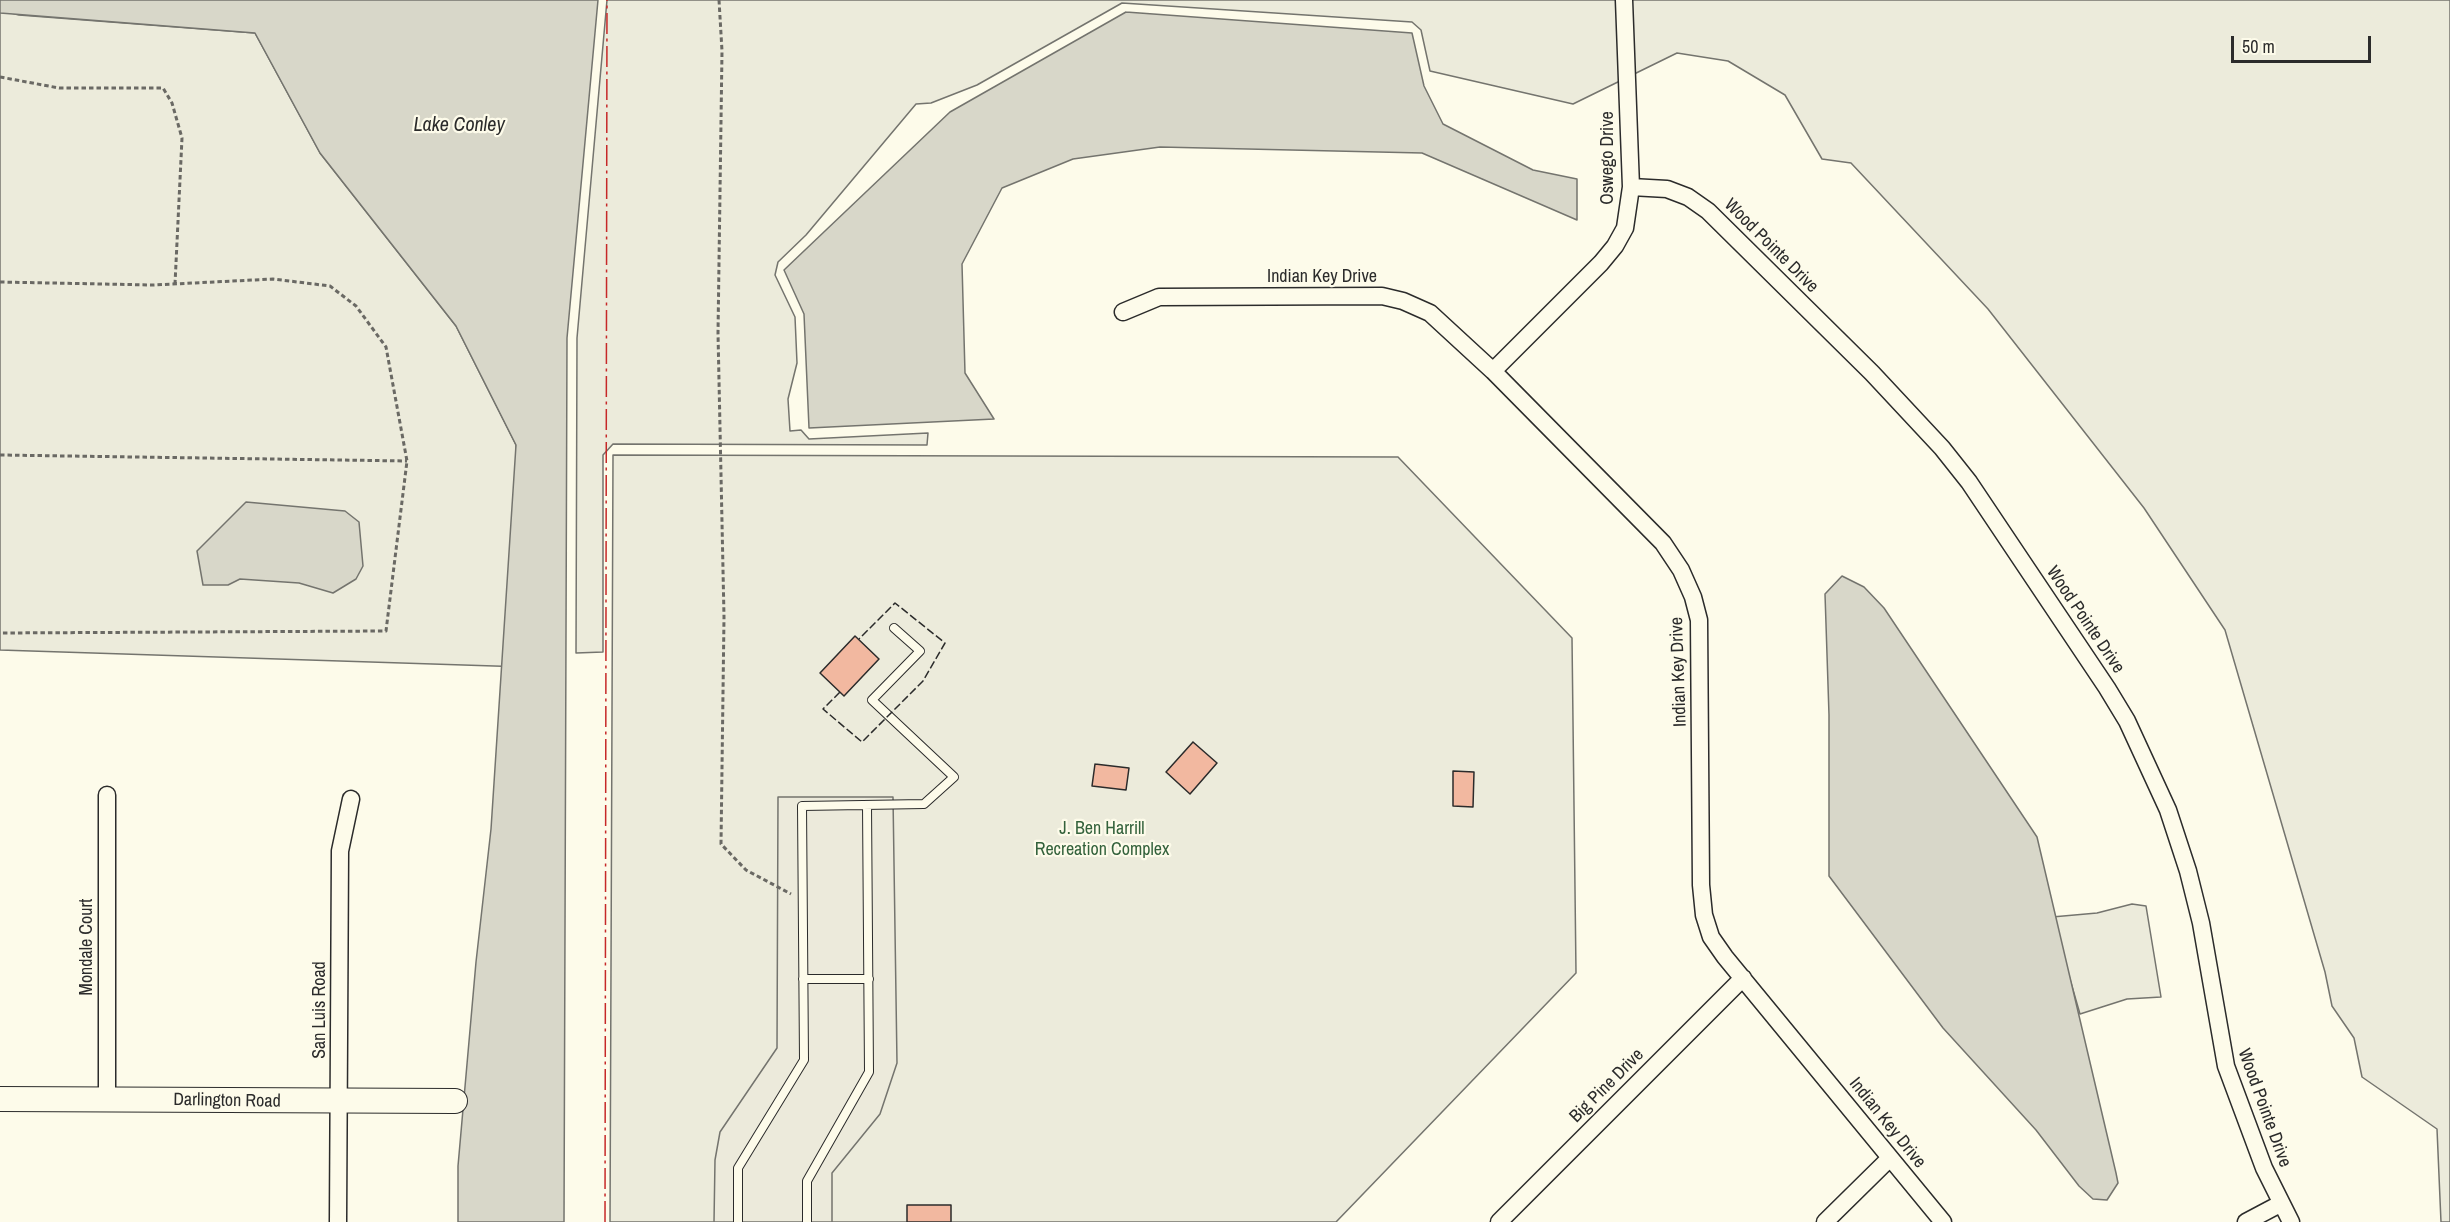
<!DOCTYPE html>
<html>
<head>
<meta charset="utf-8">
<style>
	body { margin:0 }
	#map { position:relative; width:2450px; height:1222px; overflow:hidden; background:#fdfbea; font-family:"Archivo Narrow",sans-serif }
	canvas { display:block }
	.scale { position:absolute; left:2231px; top:36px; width:140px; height:27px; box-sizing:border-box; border:3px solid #2b2b2b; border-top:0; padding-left:8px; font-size:18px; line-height:21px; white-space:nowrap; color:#2b2b2b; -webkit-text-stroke:4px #fdfbea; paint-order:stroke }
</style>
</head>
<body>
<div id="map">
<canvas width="2450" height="1222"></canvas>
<div class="scale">50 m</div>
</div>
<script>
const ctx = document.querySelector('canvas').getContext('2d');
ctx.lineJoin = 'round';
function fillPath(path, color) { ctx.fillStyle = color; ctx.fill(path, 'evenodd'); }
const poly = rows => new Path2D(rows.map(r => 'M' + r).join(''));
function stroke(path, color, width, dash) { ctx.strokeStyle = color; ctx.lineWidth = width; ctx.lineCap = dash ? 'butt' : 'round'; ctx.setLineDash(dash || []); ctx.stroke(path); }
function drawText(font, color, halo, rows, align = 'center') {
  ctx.font = font + ' "Archivo Narrow",sans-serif'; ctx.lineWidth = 4.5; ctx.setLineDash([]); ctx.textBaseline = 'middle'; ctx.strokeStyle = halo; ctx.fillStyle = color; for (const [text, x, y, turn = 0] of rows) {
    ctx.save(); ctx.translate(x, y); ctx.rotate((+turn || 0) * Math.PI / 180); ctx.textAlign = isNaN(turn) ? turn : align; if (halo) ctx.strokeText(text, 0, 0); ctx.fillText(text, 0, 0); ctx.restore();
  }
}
const green = poly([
	[607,0,2450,0,2450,1222,2441,1222,2437,1129,2362,1077,2354,1038,2332,1006,2325,972,2225,630,2144,508,1988,309,1851,163,1822,159,1785,95,1728,61,1677,53,1573,104,1430,71,1421,30,1412,22,1122,3,977,85,931,103,916,104,806,235,778,262,775,275,795,317,797,363,788,399,790,431,801,430,809,439,928,433,927,445,613,444,603,455,603,652,576,653,577,338,607,0],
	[0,10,19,15,255,33,320,153,456,326,516,445,525,667,0,650,0,10],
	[613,455,1398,457,1572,638,1576,973,1336,1222,610,1222,613,455],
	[2132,904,2146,906,2161,997,2127,999,2080,1014,2052,917,2097,913,2132,904]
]);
const parking = poly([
	[778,797,893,797,897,1063,880,1114,832,1173,832,1222,714,1222,715,1160,720,1132,777,1048,778,797]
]);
const water = poly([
	[0,0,598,0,567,338,564,1222,458,1222,458,1166,476,962,491,829,516,445,456,326,320,153,255,33,0,13,0,0],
	[1126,12,1412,33,1424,86,1443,124,1533,170,1577,179,1577,220,1422,153,1160,147,1073,159,1002,188,962,264,965,373,994,419,809,428,804,314,784,270,950,112,1126,12],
	[246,502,345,511,359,522,363,566,356,579,333,593,299,583,240,579,228,585,203,585,197,551,246,502],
	[1842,576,1864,587,1884,608,2037,837,2116,1173,2118,1183,2107,1200,2093,1199,2079,1186,2036,1130,1943,1028,1829,876,1829,715,1825,594,1842,576]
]);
const building = poly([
	[855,636,879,659,844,696,820,673,855,636],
	[1193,742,1217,763,1190,794,1166,772,1193,742],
	[1095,764,1129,768,1126,790,1092,786,1095,764],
	[1453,771,1474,772,1473,807,1453,806,1453,771],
	[907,1205,951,1205,951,1222,907,1222,907,1205]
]);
const path = poly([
	[719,0,722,51,718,333,724,617,721,844,746,870,791,894],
	[0,77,59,88,163,88,172,103,182,138,175,284],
	[0,282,153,285,273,279,330,286,356,306,386,347,407,461,386,631,0,633],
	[0,455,407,461]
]);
const lane = poly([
	[803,979,869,979],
	[738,1222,738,1168,804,1060,802,806,924,804,954,777,872,700,920,651,894,628],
	[807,1222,807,1181,869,1072,867,805]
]);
const street = poly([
	[1631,187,1667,189,1688,197,1708,211,1872,373,1942,448,1969,482,2107,688,2127,721,2168,810,2188,871,2201,923,2226,1066,2264,1168,2291,1222],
	[1123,312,1159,297,1382,296,1403,301,1430,313,1493,371,1663,543,1681,570,1693,597,1699,620,1701,885,1704,915,1711,937,1725,957,1943,1222],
	[1493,371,1601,263,1615,246,1625,228,1631,187,1624,0],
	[107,795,107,1099],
	[338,1222,340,851,351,799],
	[1499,1222,1743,978],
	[1825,1222,1890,1158],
	[2246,1222,2280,1204]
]);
const secondary = poly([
	[0,1099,455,1101]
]);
const fence = poly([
	[840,692,823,709,862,742,923,681,945,643,895,603,859,639]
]);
const power = poly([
	[605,1222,607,0]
]);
const streetNames = [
	["Oswego Drive",1608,158,-90],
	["Wood Pointe Drive",1771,246,45],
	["Indian Key Drive",1322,277],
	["Wood Pointe Drive",2085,620,56],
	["Indian Key Drive",1679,672,-92],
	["Mondale Court",87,947,-90],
	["San Luis Road",320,1010,-90],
	["Big Pine Drive",1607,1086,-45],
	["Darlington Road",227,1101,1],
	["Wood Pointe Drive",2264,1108,70],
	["Indian Key Drive",1887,1123,51]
];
const parkNames = [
	["J. Ben Harrill",1102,829],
	["Recreation Complex",1102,850]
];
const waterNames = [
	["Lake Conley",459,126]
];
fillPath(green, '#ecebdb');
stroke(green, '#74746e', 1.5);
fillPath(parking, '#eceadb');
stroke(parking, '#74746e', 1.5);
fillPath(water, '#d8d7c9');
stroke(water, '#74746e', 1.5);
fillPath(building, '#f2b8a0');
stroke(building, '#2b2b2b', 1.5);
stroke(lane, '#2b2b2b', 10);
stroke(street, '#2b2b2b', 19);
stroke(secondary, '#2b2b2b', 26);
stroke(path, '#6a6964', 3, [4.5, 3]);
stroke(lane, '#fdfbea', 8);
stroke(street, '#fdfbea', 16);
stroke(secondary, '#fdfbea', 24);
stroke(fence, '#2b2b2b', 1.5, [8, 3]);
stroke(power, '#c62828', 1.5, [21, 4.5, 3, 4.5]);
drawText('18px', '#2b2b2b', '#fdfbea', streetNames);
drawText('18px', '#34623c', '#fdfbea', parkNames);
drawText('italic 20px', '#2b2b2b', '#fdfbea', waterNames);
</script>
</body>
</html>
